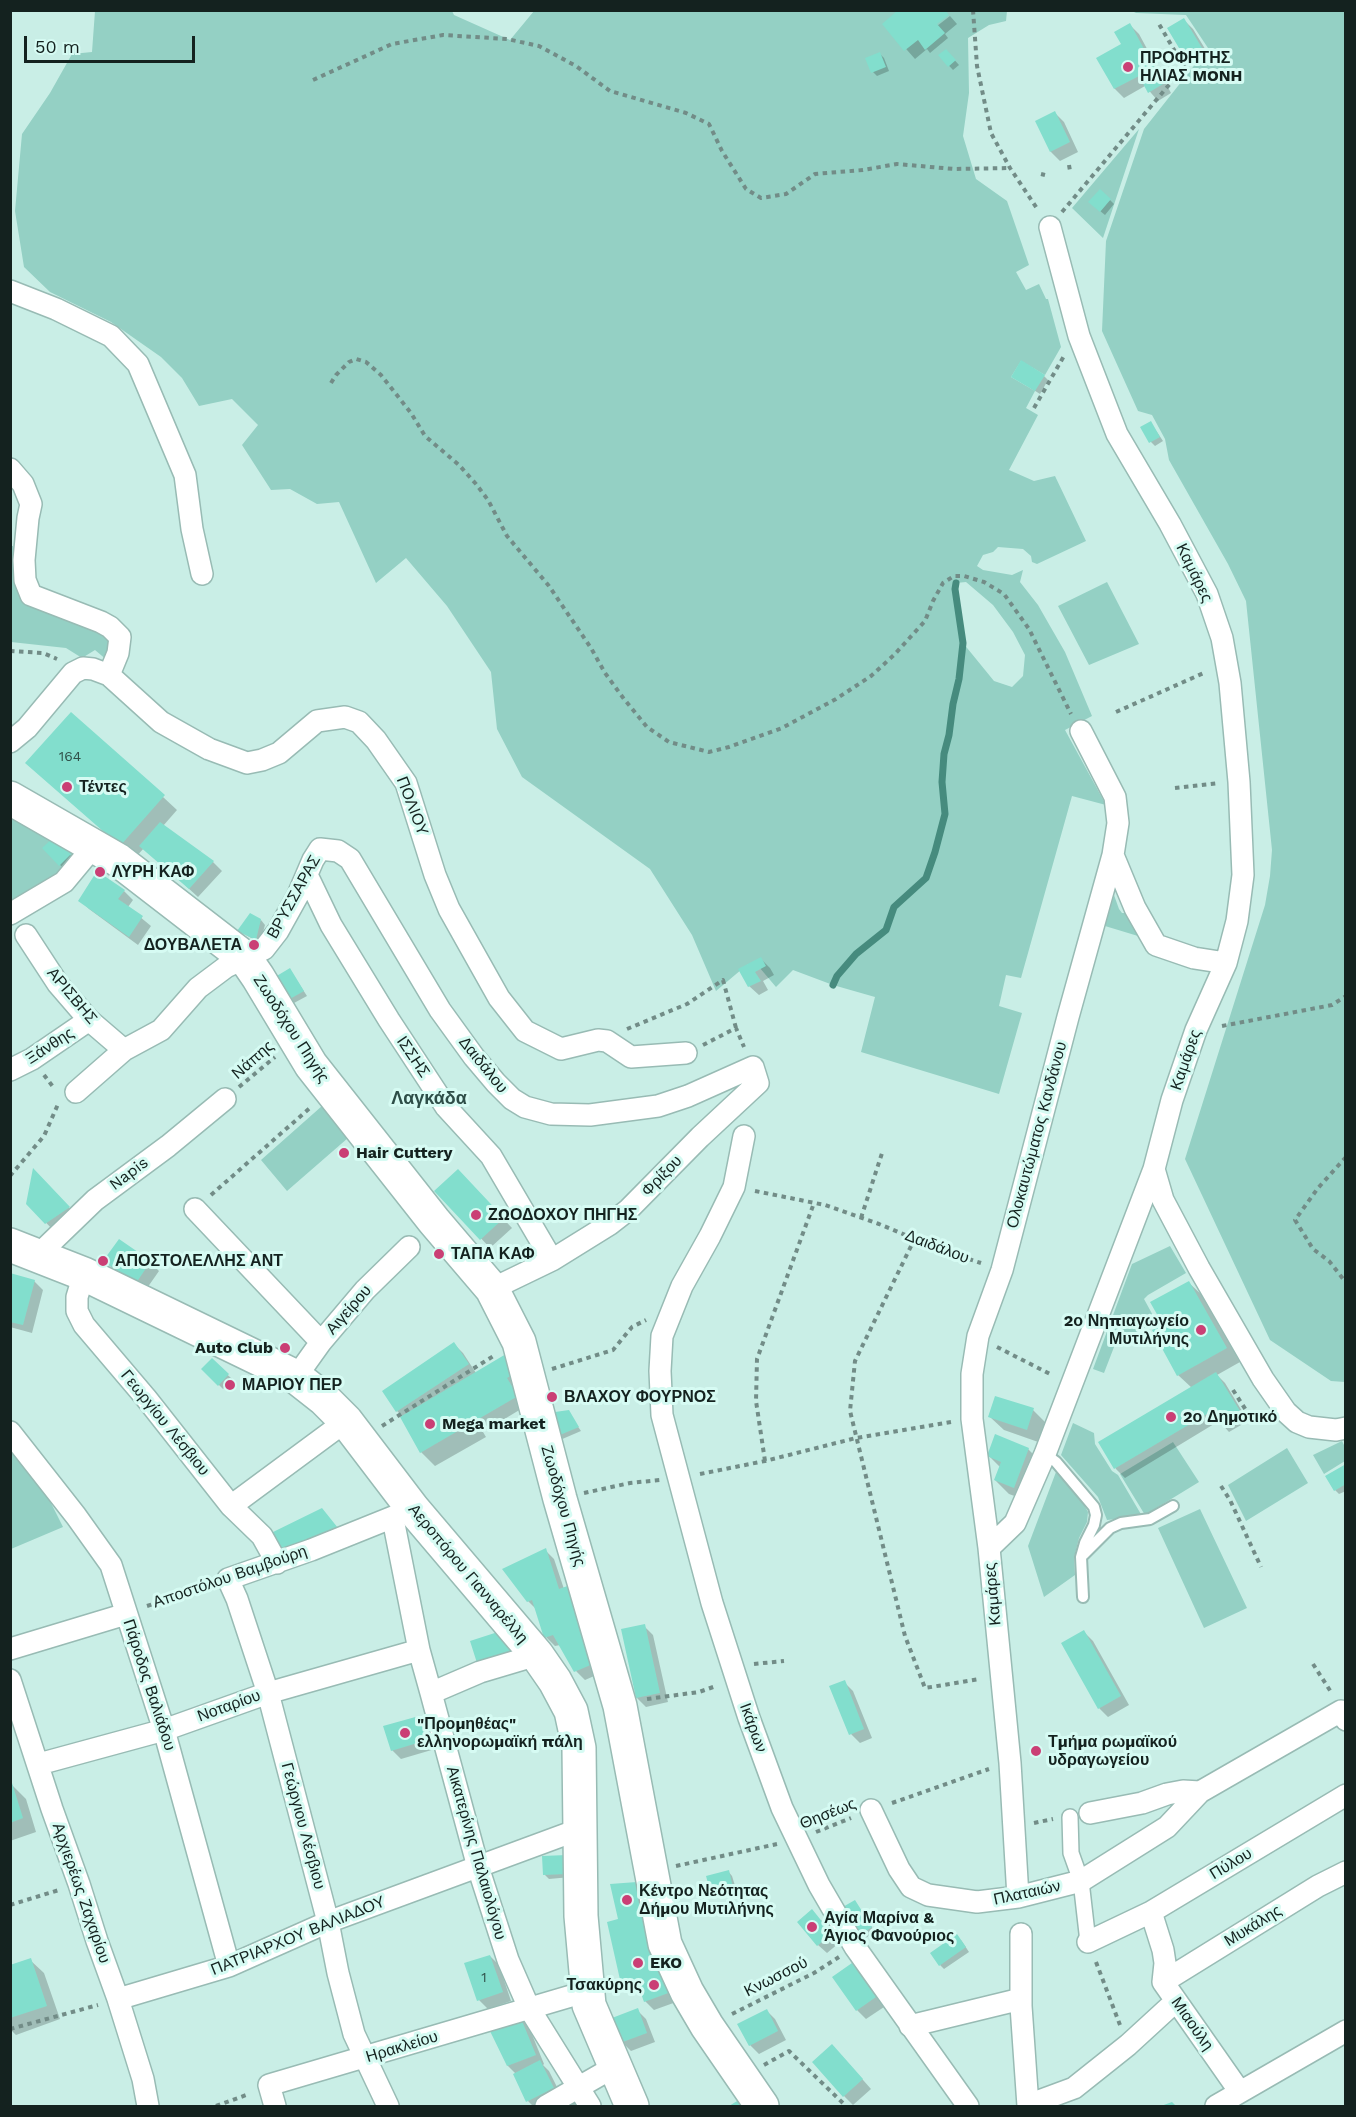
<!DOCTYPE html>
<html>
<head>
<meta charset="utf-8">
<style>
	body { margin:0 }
	#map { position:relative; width:1356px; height:2117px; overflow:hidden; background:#c9eee6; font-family:"Work Sans",sans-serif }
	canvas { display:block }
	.frame { position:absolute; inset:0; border:12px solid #14221f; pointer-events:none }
	.scale { position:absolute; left:24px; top:36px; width:171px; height:27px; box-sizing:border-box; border:3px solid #14221f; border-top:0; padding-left:8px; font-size:18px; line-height:21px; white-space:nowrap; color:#14221f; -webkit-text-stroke:4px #d6fbf3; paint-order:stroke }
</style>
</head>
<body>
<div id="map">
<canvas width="1356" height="2117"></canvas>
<div class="frame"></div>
<div class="scale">50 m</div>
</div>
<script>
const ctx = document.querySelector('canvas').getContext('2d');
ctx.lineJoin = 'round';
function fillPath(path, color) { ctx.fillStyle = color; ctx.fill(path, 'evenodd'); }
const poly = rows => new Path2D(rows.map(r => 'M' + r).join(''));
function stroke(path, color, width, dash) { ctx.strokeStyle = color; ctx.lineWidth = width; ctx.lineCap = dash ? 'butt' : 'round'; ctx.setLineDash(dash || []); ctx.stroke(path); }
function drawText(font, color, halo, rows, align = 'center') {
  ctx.font = font + ' "Work Sans",sans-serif'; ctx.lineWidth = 6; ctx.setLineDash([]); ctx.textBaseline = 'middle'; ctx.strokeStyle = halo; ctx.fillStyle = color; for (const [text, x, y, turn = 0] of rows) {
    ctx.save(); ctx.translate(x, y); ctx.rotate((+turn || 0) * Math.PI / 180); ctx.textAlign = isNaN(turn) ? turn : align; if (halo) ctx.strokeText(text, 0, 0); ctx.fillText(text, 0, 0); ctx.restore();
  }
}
const green = poly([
	[95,11,452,11,454,15,510,40,534,11,1007,11,1006,21,989,25,968,38,969,93,963,136,976,179,1007,201,1029,265,1016,272,1026,290,1039,284,1046,299,1048,299,1061,347,1045,375,1021,361,1011,377,1035,391,1026,408,1038,415,1009,470,1034,481,1055,476,1086,541,1037,564,1032,562,1031,556,1023,549,998,547,993,552,983,555,977,566,983,570,1012,575,1023,570,1020,582,1038,605,1050,626,1065,652,1092,716,1065,730,1106,805,1072,796,1021,978,1006,975,999,1006,1022,1013,999,1094,861,1052,875,997,833,985,793,970,776,987,759,967,748,964,716,991,692,935,650,869,522,777,497,729,491,672,447,606,406,558,376,583,339,502,317,504,290,489,271,490,242,445,258,425,232,399,199,406,182,378,161,357,111,322,50,292,24,267,15,211,22,134,50,93,72,54,92,52],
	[966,582,993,605,1013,632,1025,655,1023,676,1012,687,994,681,963,643,955,589,956,583],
	[1132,11,1345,11,1345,1382,1331,1381,1270,1340,1185,1159,1265,905,1270,876,1272,850,1246,601,1228,564,1169,460,1165,439,1152,415,1138,411,1102,331,1106,241,1144,129,1208,48,1186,15,1136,13],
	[1139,129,1103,238,1072,208],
	[10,546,13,546,14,577,28,601,103,631,112,645,108,661,95,650,82,658,66,648,11,642],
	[1107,582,1139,644,1089,665,1058,606],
	[10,807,88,849,60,880,10,902],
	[1114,895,1119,909,1122,913,1126,913,1138,936,1105,926],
	[331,1098,356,1131,287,1191,261,1160],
	[1170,1246,1186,1273,1148,1295,1144,1299,1156,1321,1127,1338,1121,1329,1104,1373,1093,1369,1132,1264],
	[1073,1423,1094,1433,1095,1444,1112,1471,1118,1475,1142,1516,1107,1520,1098,1497,1061,1455],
	[10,1440,50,1501,63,1527,11,1549],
	[1342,1441,1345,1447,1345,1461,1324,1474,1313,1455],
	[1173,1442,1199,1482,1145,1515,1120,1474],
	[1287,1448,1308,1483,1246,1521,1228,1485],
	[1056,1472,1083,1503,1088,1512,1087,1522,1079,1538,1074,1558,1075,1575,1044,1597,1028,1546],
	[1200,1509,1247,1608,1204,1628,1158,1528]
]);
const shadow = poly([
	[950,16,957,24,945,34,948,38,930,53,927,49,915,59,884,24,935,24,937,26],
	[1184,20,1193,29,1210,57,1195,66,1186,57],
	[1130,25,1139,34,1171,93,1158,101,1145,86,1124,98,1115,89,1099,58,1123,45],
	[880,54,884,58,889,71,877,76,873,72],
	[950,55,959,65,953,70,940,56],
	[1055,113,1064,122,1078,152,1060,161,1051,152,1037,122],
	[1110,200,1114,204,1105,215,1094,206],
	[1044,376,1048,380,1040,394,1013,377],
	[1151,423,1163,441,1155,446,1151,442],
	[41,776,163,797,177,810,163,826,213,862,222,871,198,897,144,848,135,858],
	[55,838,74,859,64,869,44,848],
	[124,891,133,900,128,907,151,926,138,945,89,909,80,900],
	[261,920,265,925,260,943,239,931],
	[761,959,770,968,774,975,763,981,768,990,759,995,749,986,740,970],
	[290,970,307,996,294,1003,289,999],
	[34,1171,78,1217,55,1232,27,1203],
	[467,1180,512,1228,490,1248,437,1191],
	[105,1261,150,1262,159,1271,145,1291,114,1270],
	[10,1275,34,1281,43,1290,32,1333,10,1327],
	[1189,1283,1203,1296,1240,1362,1217,1375,1225,1383,1248,1421,1229,1432,1219,1421,1125,1478,1116,1469,1100,1443,1192,1388,1178,1375,1165,1325],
	[454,1344,463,1353,476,1373,505,1356,526,1406,483,1432,486,1437,435,1466,421,1452,403,1417,397,1411],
	[212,1360,232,1379,223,1389,203,1369],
	[1033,1410,1047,1424,1041,1443,1004,1430,990,1417],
	[568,1412,581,1431,560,1440,556,1436],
	[1028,1449,1042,1463,1028,1501,1009,1494,995,1480,1000,1467,989,1456],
	[1346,1465,1346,1491,1339,1494,1335,1490],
	[545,1550,554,1559,564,1589,608,1670,585,1680,576,1671,560,1645,555,1646,546,1637,537,1610,528,1601],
	[644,1626,653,1635,668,1702,646,1707,637,1698],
	[1084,1632,1093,1641,1129,1705,1108,1717,1099,1708],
	[844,1682,853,1691,872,1738,860,1743,851,1734],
	[419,1718,428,1727,435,1749,401,1759,392,1750],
	[12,1785,26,1799,36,1832,10,1841,10,1786],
	[544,1857,571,1877,549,1879,545,1875],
	[728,1871,732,1876,737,1892,716,1898,712,1894],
	[858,1906,875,1932,864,1939,860,1935],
	[821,1920,839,1943,827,1953,818,1945],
	[609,1923,679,2001,654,2010,645,2001,641,1989,631,1992,622,1983],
	[961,1940,969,1952,944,1969,940,1965],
	[490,1956,499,1965,511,2001,488,2009,479,2000],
	[30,1960,44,1973,60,2019,16,2035,10,2029,10,1966],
	[852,1965,861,1974,884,2007,866,2019,857,2010],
	[637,2010,646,2019,655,2042,631,2051,622,2042],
	[766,2010,775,2019,786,2040,759,2054,750,2045,740,2025],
	[520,2018,529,2027,544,2064,543,2065,549,2071,562,2097,543,2106,533,2106,528,2101,516,2074,508,2066,491,2030],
	[841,2055,871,2089,853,2105,844,2096],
	[581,2099,588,2106,569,2106]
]);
const stream = poly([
	[833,985,837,976,856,954,886,930,894,907,926,878,935,852,945,814,942,782,944,754,949,735,953,704,959,679,963,643,955,589,956,583]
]);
const building = poly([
	[898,10,945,10,949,15,937,24,945,33,925,50,918,40,904,51,882,24],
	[1184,18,1202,48,1185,58,1167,28],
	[1130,23,1163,84,1148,93,1139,76,1114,89,1096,58,1121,44,1114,32],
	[946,49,956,60,948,67,938,55],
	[880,52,886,67,871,73,865,58],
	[1055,111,1070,142,1050,152,1035,121],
	[1100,189,1111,199,1100,212,1088,202],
	[1021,360,1045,375,1035,391,1011,377],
	[1151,421,1160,437,1149,443,1140,427],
	[71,712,165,795,120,846,25,763],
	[160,822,214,861,189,889,139,846],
	[55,836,71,854,59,866,42,848],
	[97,871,125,890,118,899,143,916,129,937,78,901],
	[250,913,261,919,256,940,237,931],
	[761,957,766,966,755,972,761,981,748,987,738,969],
	[290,968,304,991,288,1000,275,977],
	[33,1168,70,1207,45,1224,26,1204],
	[458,1169,504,1218,480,1240,434,1191],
	[119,1239,151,1261,136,1283,103,1261],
	[10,1273,35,1280,23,1325,10,1322],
	[1189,1281,1227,1348,1177,1376,1152,1330,1163,1325,1150,1302],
	[454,1342,469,1364,396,1412,382,1391],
	[506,1354,517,1372,507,1378,518,1396,420,1453,400,1417],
	[212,1358,229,1374,218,1386,201,1369],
	[1216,1372,1240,1411,1219,1424,1212,1411,1114,1469,1098,1442],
	[995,1396,1034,1408,1027,1430,988,1417],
	[569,1410,579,1427,555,1437,548,1413],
	[995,1434,1029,1448,1014,1488,994,1480,1001,1462,987,1456],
	[1346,1464,1346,1484,1334,1491,1325,1476],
	[322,1508,342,1533,278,1556,269,1534],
	[546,1548,559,1589,576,1583,600,1661,574,1672,553,1635,544,1638,532,1600,527,1602,502,1569],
	[645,1624,660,1693,636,1698,621,1629],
	[504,1630,512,1652,477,1663,470,1641],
	[1084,1630,1121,1696,1098,1709,1061,1643],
	[845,1680,864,1729,849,1735,829,1686],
	[419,1716,427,1740,391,1751,383,1726],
	[12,1783,23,1818,10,1823,10,1784],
	[567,1855,567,1874,543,1875,542,1856],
	[729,1870,733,1888,711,1894,706,1876],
	[637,1882,671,1992,644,2002,636,1979,621,1984,607,1922,618,1919,610,1884],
	[855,1900,872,1927,859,1936,841,1908],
	[812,1909,832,1934,817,1946,797,1922],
	[957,1934,966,1947,939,1966,930,1953],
	[490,1955,503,1992,477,2001,464,1963],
	[31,1958,47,2006,10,2018,10,1965],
	[852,1963,876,1997,856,2011,832,1977],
	[638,2008,647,2033,620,2043,612,2018],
	[767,2009,778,2031,749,2046,737,2024],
	[520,2016,536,2055,507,2066,489,2029],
	[832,2044,863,2079,843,2097,812,2062],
	[540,2060,554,2088,526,2102,513,2074],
	[742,2098,747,2106,729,2106],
	[1172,2102,1176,2106,1161,2106]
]);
const path = poly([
	[973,10,977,66,991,133,1010,168,1038,210],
	[313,80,392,44,443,35,507,39,539,46,576,66,610,91,686,113,709,124,722,151,746,189,761,198,786,194,815,174,863,170,897,164,954,169,1010,168],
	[1069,165,1070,171],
	[1041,174,1045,175],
	[1062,212,1184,67,1159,24],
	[331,383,336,375,349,362,356,359,366,362,381,375,411,413,425,436,459,465,476,484,488,500,507,536,549,586,591,648,605,673,624,699,647,727,669,742,709,752,729,747,782,728,836,699,871,676,894,655,925,621,933,601,943,583,954,576,964,576,984,582,1004,594,1029,629,1071,714],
	[1034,408,1064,356],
	[10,651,43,653,57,659],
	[1116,712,1206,672],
	[1175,788,1219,783],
	[1222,1026,1332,1005,1346,996],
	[627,1029,687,1004,723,980,736,1028],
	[703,1045,736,1028,744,1047],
	[44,1075,54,1088],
	[239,1087,275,1057],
	[1346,1157,1318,1188,1295,1220,1313,1249,1329,1261,1344,1280,1346,1279],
	[10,1176,44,1136,59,1102],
	[755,1191,825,1205,879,1224,941,1250,981,1263],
	[211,1195,311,1107],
	[861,1218,883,1150],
	[915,1238,855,1361,850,1411,905,1636,925,1688,980,1679],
	[997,1347,1052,1375],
	[552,1369,613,1350,632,1327,646,1320],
	[1233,1390,1253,1421],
	[382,1426,495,1355],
	[765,1461,756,1401,757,1359,814,1203],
	[700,1474,765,1461,856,1438,951,1422],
	[1221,1486,1230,1500,1261,1567],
	[584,1493,630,1483,660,1480],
	[147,1606,208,1586],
	[754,1664,784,1661],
	[1313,1664,1331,1692],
	[647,1699,699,1692,716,1686],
	[892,1803,989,1769],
	[1034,1823,1053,1819],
	[816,1832,851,1818],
	[676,1866,777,1844],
	[10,1905,59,1890],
	[1096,1962,1120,2025],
	[732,2014,814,1973,839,1957],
	[10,2029,98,2005],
	[764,2065,789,2051,846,2106],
	[216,2106,249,2094]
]);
const service = poly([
	[1045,1454,1056,1462,1094,1507,1096,1515,1094,1525,1085,1543,1081,1557,1083,1597],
	[1083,1555,1110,1528,1121,1523,1150,1519,1173,1506]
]);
const pedestrian = poly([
	[1070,1817,1071,1853,1081,1881,1088,1942]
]);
const minor = poly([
	[10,291,56,309,111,336,138,364,185,475,192,529,202,574],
	[10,469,23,484,31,504,28,518,24,560,25,580,31,595,101,622,110,627,120,637,118,653,109,675],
	[10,742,27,728,73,673,83,668,93,669,109,675,161,722,209,749,247,763,262,760,279,753,317,721,345,717,359,722,376,740,406,783,435,875,449,909,499,998,525,1031,561,1049,598,1040,607,1041,631,1057,686,1053],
	[1113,855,1135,908,1156,945,1194,958,1226,963],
	[307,875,331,925,389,1020,446,1107,491,1156,552,1260],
	[10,914,64,882,94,846],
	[26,935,58,984,89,1020,124,1050],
	[10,1070,32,1059,89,1020],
	[76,1092,124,1050,161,1030,198,988,226,967,264,949,278,931,298,895,313,860,320,849,338,851,350,859,440,1010,474,1057,496,1083,512,1099,525,1107,551,1114,590,1115,658,1106,688,1096,753,1067,758,1083,700,1137,628,1210,610,1224,552,1260,492,1289],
	[744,1136,734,1187,710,1236,682,1286,662,1336,660,1371,662,1415,712,1603,749,1718,782,1808,819,1885,855,1947,968,2106],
	[1154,1169,1163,1200,1199,1268,1263,1379,1286,1412,1297,1422,1309,1427,1336,1430,1346,1428],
	[195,1209,321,1342],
	[38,1255,95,1200,168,1146,225,1099],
	[84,1274,77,1297,77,1311,84,1325,146,1398,231,1506,262,1536,277,1563],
	[296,1377,321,1342,365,1290,409,1247],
	[10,1432,76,1516,111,1565,164,1730,229,1966],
	[231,1506,346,1421],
	[393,1519,419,1650,431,1693,478,1867,508,1960,529,2008,590,2106],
	[989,1548,1015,1523,1045,1454,1154,1169,1172,1100,1196,1030,1226,963,1237,921,1243,875,1239,782,1230,683,1222,638,1207,594,1170,524,1117,434,1079,336,1050,227],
	[10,1649,126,1614],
	[10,1680,52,1809,79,1884,97,1941,118,1999,143,2079,148,2106],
	[431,1693,480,1672,537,1655],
	[39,1764,164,1730,268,1693,419,1650],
	[871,1810,899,1869,911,1887,928,1895,977,1902,1018,1897,1081,1881,1167,1827,1200,1792,1341,1711,1346,1720],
	[1090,1813,1142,1803,1167,1794,1183,1791,1200,1792],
	[1018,1897,1010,1763,989,1548,972,1419,972,1374,978,1336,1002,1270,1068,1017,1113,855,1118,823,1115,797,1081,731],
	[1021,1934,1021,2006,1028,2106],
	[1088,1942,1151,1912],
	[1163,1982,1318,1886,1346,1872],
	[118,1999,229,1966,328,1922,580,1829],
	[910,2026,1021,1999],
	[1240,2092,1163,1982,1165,1963,1163,1950,1151,1912,1346,1795],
	[1028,2105,1074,2088,1128,2045,1176,2001],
	[275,2106,269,2085,588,1991],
	[388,2106,354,2034,338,1973,328,1922,268,1693,237,1599,228,1579,311,1550,413,1509],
	[546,2106,614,2067],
	[1216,2106,1346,2031]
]);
const primary = poly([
	[10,798,118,860,245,958,258,977,311,1065,434,1221,492,1289,519,1342,560,1499,620,1706,665,1944,687,1992,707,2026,762,2106],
	[10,1245,84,1274,278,1368,296,1377,324,1399,346,1421,413,1509,537,1655,555,1681,571,1711,579,1748,581,1916,589,2005,632,2106]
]);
const markers = [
	[1128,67,6,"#ca3f75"],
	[67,787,6,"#ca3f75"],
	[100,872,6,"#ca3f75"],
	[254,945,6,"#ca3f75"],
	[344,1153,6,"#ca3f75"],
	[476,1215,6,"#ca3f75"],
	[439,1254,6,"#ca3f75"],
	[103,1261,6,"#ca3f75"],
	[1201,1330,6,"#ca3f75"],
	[285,1348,6,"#ca3f75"],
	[230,1385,6,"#ca3f75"],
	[552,1397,6,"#ca3f75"],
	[1171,1417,6,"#ca3f75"],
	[430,1424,6,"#ca3f75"],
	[405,1733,6,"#ca3f75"],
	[1036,1751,6,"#ca3f75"],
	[627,1900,6,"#ca3f75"],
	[812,1927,6,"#ca3f75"],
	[638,1963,6,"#ca3f75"],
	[654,1985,6,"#ca3f75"]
];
const numberNames = [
	["164",70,757],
	["1",484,1978]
];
const poiNames = [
	["ΠΡΟΦΗΤΗΣ",1140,58],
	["ΗΛΙΑΣ MONH",1140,76],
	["Τέντες",79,787],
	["ΛΥΡΗ ΚΑΦ",112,872],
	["ΔΟΥΒΑΛΕΤΑ",242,945,"right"],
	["Hair Cuttery",356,1153],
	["ΖΩΟΔΟΧΟΥ ΠΗΓΗΣ",488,1215],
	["ΤΑΠΑ ΚΑΦ",451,1254],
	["ΑΠΟΣΤΟΛΕΛΛΗΣ ΑΝΤ",115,1261],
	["2ο Νηπιαγωγείο",1189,1321,"right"],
	["Μυτιλήνης",1189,1339,"right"],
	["Auto Club",273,1348,"right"],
	["ΜΑΡΙΟΥ ΠΕΡ",242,1385],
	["ΒΛΑΧΟΥ ΦΟΥΡΝΟΣ",564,1397],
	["2ο Δημοτικό",1183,1417],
	["Mega market",442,1424],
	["\"Προμηθέας\"",417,1724],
	["ελληνορωμαϊκή πάλη",417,1742],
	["Τμήμα ρωμαϊκού",1048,1742],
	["υδραγωγείου",1048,1760],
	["Κέντρο Νεότητας",639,1891],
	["Δήμου Μυτιλήνης",639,1909],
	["Αγία Μαρίνα &",824,1918],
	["Άγιος Φανούριος",824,1936],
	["EKO",650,1963],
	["Τσακύρης",642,1985,"right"]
];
const streetNames = [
	["Καμάρες",1194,573,64],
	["ΠΟΛΙΟΥ",412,806,69],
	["ΒΡΥΣΣΑΡΑΣ",294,897,-61],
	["ΑΡΙΣΒΗΣ",72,996,50],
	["Ζωοδόχου Πηγής",291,1029,57],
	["Ξάνθης",50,1046,-33],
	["ΙΣΣΗΣ",413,1057,56],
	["Νάπης",253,1060,-41],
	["Καμάρες",1186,1060,-71],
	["Δαιδάλου",483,1065,51],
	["Ολοκαυτώματος Κανδάνου",1037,1135,-75],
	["Napis",129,1174,-37],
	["Φρίξου",662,1176,-46],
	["Δαιδάλου",937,1247,21],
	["Αιγείρου",349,1310,-49],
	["Γεωργίου Λέσβιου",165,1423,51],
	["Ζωοδόχου Πηγής",563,1506,74],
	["Αεροπόρου Γιανναρέλλη",468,1574,50],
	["Αποστόλου Βαμβούρη",230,1577,-19],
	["Καμάρες",993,1594,-95],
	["Πάροδος Βαλιάδου",149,1685,72],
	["Νοταρίου",229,1706,-20],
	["Ικάρων",753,1728,70],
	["Θησέως",828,1814,-22],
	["Γεώργιου Λέσβιου",303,1826,75],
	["Αικατερίνης Παλαιολόγου",476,1853,74],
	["Πύλου",1231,1864,-31],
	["Αρχιερέως Ζαχαρίου",81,1893,71],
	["Πλαταιών",1027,1893,-12],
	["Μυκάλης",1253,1926,-32],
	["ΠΑΤΡΙΑΡΧΟΥ ΒΑΛΙΑΔΟΥ",298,1936,-22],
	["Κνωσσού",776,1977,-27],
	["Μιαούλη",1192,2024,55],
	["Ηρακλείου",402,2047,-17]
];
const neighbourhoodNames = [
	["Λαγκάδα",429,1099]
];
fillPath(green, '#94d0c4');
fillPath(shadow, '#0003');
stroke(stream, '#468b7e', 7);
fillPath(building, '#82decd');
stroke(service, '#98bbb4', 14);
stroke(pedestrian, '#98bbb4', 18);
stroke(minor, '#98bbb4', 24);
stroke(primary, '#98bbb4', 36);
stroke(path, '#728c87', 4, [4.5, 4.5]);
stroke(service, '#fff', 10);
stroke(pedestrian, '#fff', 15);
stroke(minor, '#fff', 21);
stroke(primary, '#fff', 33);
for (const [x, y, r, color] of markers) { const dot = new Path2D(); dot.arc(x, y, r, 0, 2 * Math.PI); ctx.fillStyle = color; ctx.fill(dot); stroke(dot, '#d6fbf3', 2); }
drawText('14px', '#30514a', null, numberNames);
drawText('bold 16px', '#14221f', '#d6fbf3', poiNames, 'left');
drawText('16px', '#14221f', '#d6fbf3', streetNames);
drawText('bold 18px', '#2e4e48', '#d6fbf3', neighbourhoodNames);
</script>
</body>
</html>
